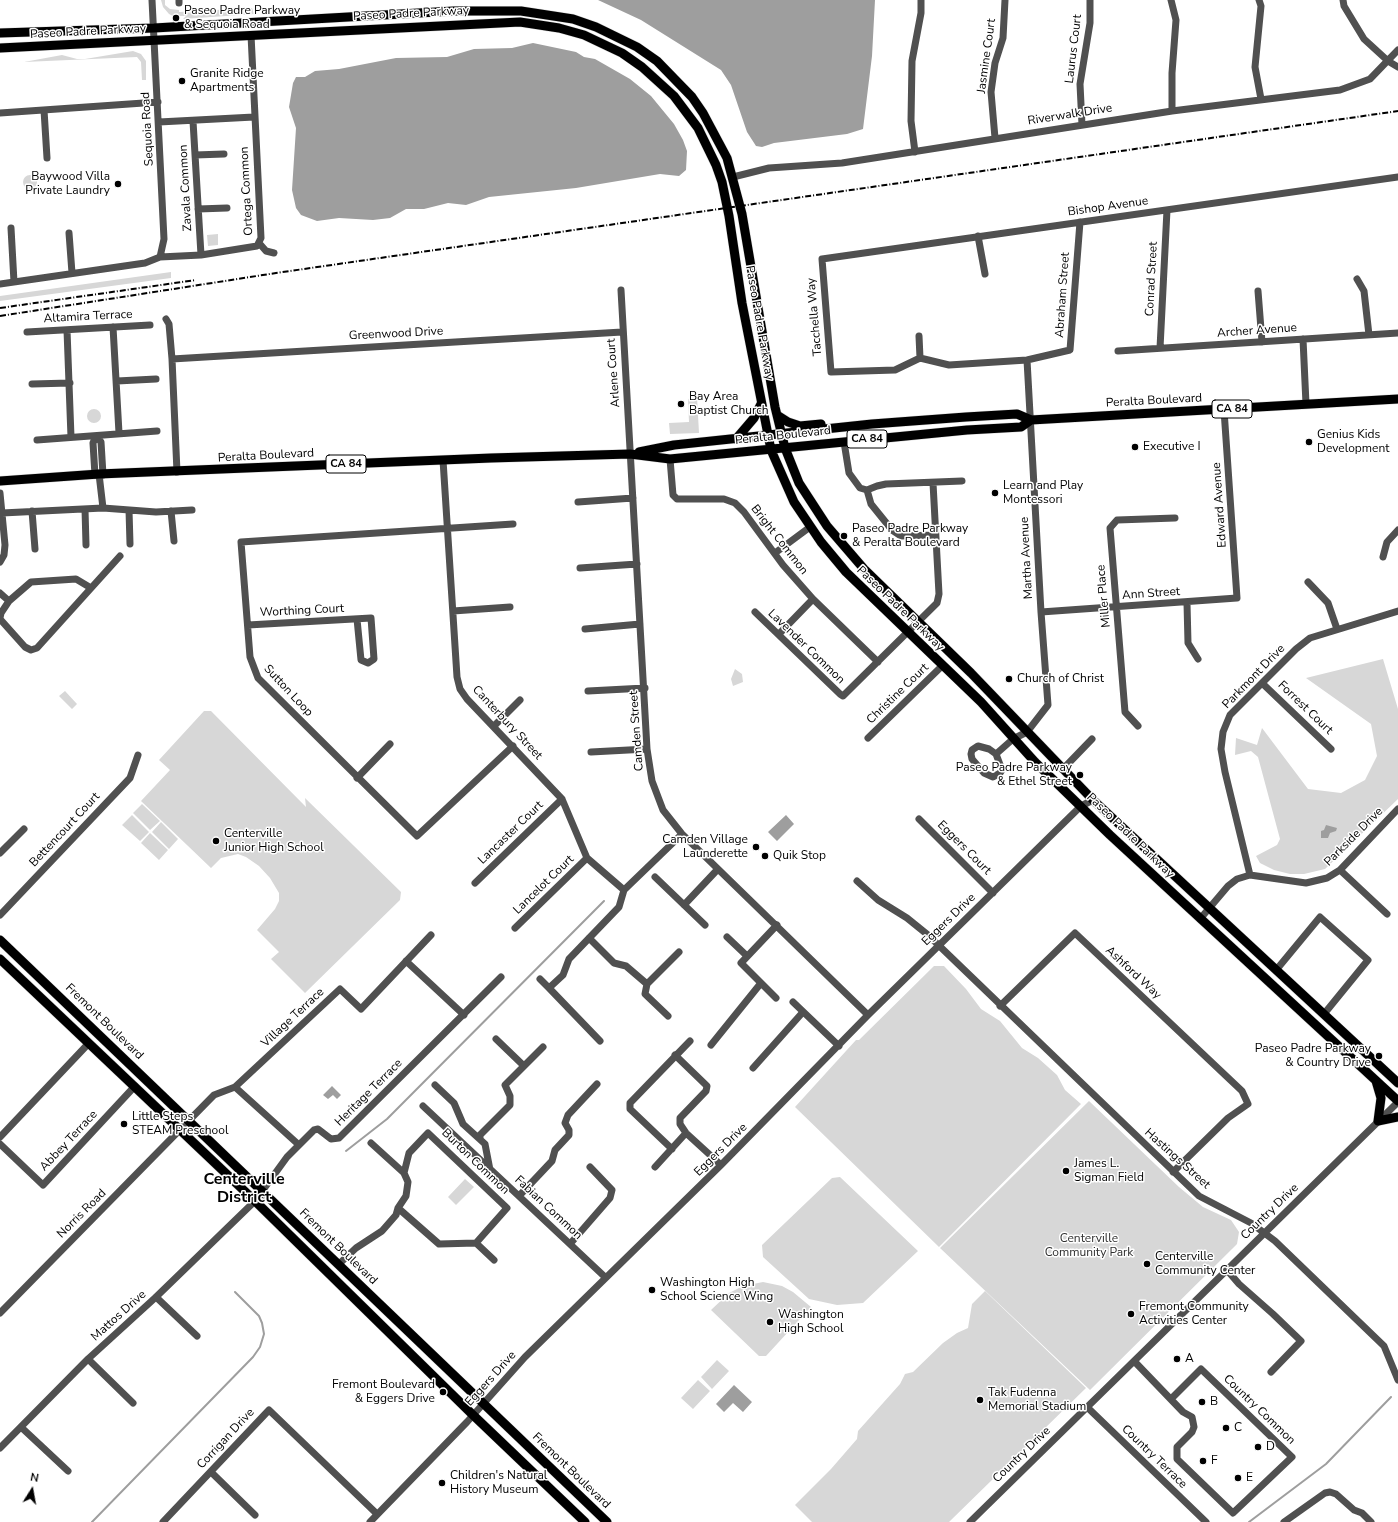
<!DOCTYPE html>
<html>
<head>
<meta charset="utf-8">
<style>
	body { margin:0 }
	#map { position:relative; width:1398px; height:1522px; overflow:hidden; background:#fff; font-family:"Nunito Sans",sans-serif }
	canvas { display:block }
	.north { position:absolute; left:12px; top:1470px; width:40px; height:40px; -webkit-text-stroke:3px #fff; paint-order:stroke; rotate:11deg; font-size:11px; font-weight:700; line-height:16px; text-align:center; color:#000 }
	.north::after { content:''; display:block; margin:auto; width:14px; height:18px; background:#000; clip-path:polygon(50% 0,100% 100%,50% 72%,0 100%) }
</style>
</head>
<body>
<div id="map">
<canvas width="1398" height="1522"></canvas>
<div class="north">N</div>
</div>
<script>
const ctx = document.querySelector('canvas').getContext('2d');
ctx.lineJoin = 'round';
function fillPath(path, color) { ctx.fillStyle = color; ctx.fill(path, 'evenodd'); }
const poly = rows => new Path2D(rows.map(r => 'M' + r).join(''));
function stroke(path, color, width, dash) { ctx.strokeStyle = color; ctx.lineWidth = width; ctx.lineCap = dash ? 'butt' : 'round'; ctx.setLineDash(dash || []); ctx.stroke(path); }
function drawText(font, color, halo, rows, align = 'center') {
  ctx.font = font + ' "Nunito Sans",sans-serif'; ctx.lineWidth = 3; ctx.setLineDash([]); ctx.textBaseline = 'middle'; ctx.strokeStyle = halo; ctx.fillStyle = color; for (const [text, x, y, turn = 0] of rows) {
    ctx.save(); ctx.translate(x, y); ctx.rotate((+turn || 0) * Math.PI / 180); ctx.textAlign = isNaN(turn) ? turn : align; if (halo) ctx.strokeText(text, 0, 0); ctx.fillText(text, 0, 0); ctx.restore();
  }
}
const green = poly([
	[161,0,165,0,165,5,170,9,179,10,179,12,252,8,254,14,183,19,186,16,173,16,169,14,163,7],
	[133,51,141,54,146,61,146,80,142,80,141,62,137,57,24,62,62,55,77,59,85,59],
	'23 182a7 7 0 1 1 14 0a7 7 0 1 1-14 0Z',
	[218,234,218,245,208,246,207,235],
	[171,272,171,278,0,301,0,296],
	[695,397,697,397,699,433,670,434,669,423,689,422,688,399],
	'87 416a7 7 0 1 1 14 0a7 7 0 1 1-14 0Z',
	[1383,659,1398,709,1398,799,1325,869,1304,874,1290,874,1274,870,1260,863,1256,856,1277,845,1280,839,1258,757,1251,751,1235,755,1236,738,1257,745,1262,728,1308,789,1341,793,1365,780,1377,756,1371,724,1306,678],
	[735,669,742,674,743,682,733,686,731,679],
	[65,691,77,704,72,709,59,696],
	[204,711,211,711,306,807,305,798,401,892,400,900,305,993,271,959,279,952,257,930,275,909,279,901,279,893,270,878,259,866,246,857,238,854,221,858,211,868,141,801,170,770,159,760],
	[142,804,160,821,150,830,133,813],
	[132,815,149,832,140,841,122,825],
	[161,822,178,839,169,849,152,832],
	[150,833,168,850,159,860,141,843],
	[934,966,944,966,966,989,981,1009,1000,1021,1022,1048,1038,1058,1057,1075,1065,1090,1081,1104,939,1247,795,1107,856,1040,859,1040],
	[1089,1101,1179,1187,1203,1207,1231,1220,1239,1232,1237,1244,1232,1249,1090,1390,940,1248],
	[840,1177,918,1251,863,1303,837,1305,809,1299,763,1257,762,1245,832,1178],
	[465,1179,474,1187,456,1205,448,1197],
	[763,1282,782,1286,793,1292,811,1307,766,1356,759,1356,711,1310,729,1293,743,1286],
	[985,1291,1086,1388,949,1522,812,1522,795,1505,831,1469,857,1439,858,1431,900,1384,905,1374,913,1372,943,1343,957,1333,968,1328,972,1304],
	[717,1360,729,1371,712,1389,701,1377],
	[698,1380,710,1391,693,1409,681,1398]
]);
const water = poly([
	[598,0,875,0,872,56,863,129,847,134,774,143,762,147,756,146,747,132,731,85,721,70,641,20],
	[533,43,576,52,584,57,595,59,630,79,651,96,674,124,683,140,687,151,686,170,679,176,660,174,576,188,489,197,466,205,448,203,424,209,406,209,390,218,373,220,339,218,317,221,301,215,296,208,292,190,296,128,289,107,293,83,296,77,305,77,315,71,339,69,396,58,447,57,474,49,512,48],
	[786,815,794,824,777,841,768,832],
	[1326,825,1337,828,1336,831,1330,833,1328,838,1321,838,1321,831,1324,830],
	[332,1086,341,1095,337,1099,333,1095,328,1099,323,1095],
	[734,1385,752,1402,743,1412,733,1403,724,1412,716,1404]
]);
const stream = poly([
	[346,1151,387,1119,604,901],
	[92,1522,253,1357,260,1347,264,1334,262,1323,259,1316,235,1292],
	[1249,1522,1326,1464,1391,1397]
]);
const minor = poly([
	[152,0,164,239,160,257],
	[179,0,179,3],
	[1171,0,1176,20,1172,73,1172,111],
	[1259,0,1261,6,1255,67,1261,99],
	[1343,0,1344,6,1364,39,1388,61,1398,67],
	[44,110,47,158],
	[0,113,158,102],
	[193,121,201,255],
	[159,122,254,117],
	[1082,125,1080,84,1090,23,1090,0],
	[995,138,991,92,995,63,1003,38,1005,0],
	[915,152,911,121,912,61,921,13,921,0],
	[195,155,224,154],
	[733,177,769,168,842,163,1172,111,1340,90,1370,79,1398,50],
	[198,209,227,208],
	[1080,222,1070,350,1027,360,949,365,920,358,895,370,831,372,822,259,1398,177],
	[11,228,14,282],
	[69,233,72,273],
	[978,236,985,274],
	[259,243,266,251,274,253],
	[1357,279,1364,291,1369,335],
	[0,284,145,263,160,257,201,255,257,246,261,238,251,35],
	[621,290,647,749,652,781,663,810,682,834,868,1015],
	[1258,291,1262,342],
	[166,319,169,324,172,359,177,472],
	[113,327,119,433],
	[67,330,71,437],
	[27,332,150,325],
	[919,336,920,358],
	[1303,339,1306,404],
	[1160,348,1167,210],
	[1118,351,1398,333],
	[172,359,622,332],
	[117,381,156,379],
	[32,384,70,383],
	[96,436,101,442,103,475],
	[37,440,157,431],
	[844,442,849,473,860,488,867,490],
	[670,459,673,495,677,499,724,499,735,503,744,512,783,565,813,599,878,662],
	[443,460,457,677,460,689,467,699,562,799,587,858,624,890],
	[99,474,103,508],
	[95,475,93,443,96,436],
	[867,490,877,486,886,484,962,481],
	[867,490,871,504,892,530,901,536,935,535],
	[0,493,5,545,4,555,0,562],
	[578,502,633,498],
	[85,509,86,545],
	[129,510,130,544],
	[32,511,35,549],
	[171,511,174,541],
	[2,513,103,508,156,512,192,510],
	[775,553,810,527],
	[1383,557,1387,542,1398,530],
	[580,568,637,564],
	[1308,582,1328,603,1337,629],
	[0,593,9,601],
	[1187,603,1188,643,1198,659],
	[453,611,510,607],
	[755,612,840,694,843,696,846,693,937,603,939,594,933,483],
	[1041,612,1237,598,1224,410],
	[0,618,1,613,9,601,31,582,76,579,91,588],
	[0,619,25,647,31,650,37,648,120,556],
	[248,625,371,618,374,659,368,663,361,660,357,619],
	[585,629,640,624],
	[779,634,813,599],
	[1263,684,1331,749],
	[588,691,645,688],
	[494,726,520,700],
	[1138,726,1125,712,1110,528,1117,520,1175,518],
	[868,738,942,666],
	[513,746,417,836,258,678,250,657,241,542,513,524],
	[591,752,647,749],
	[996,754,1002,770,1000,773,993,777,984,773,972,759,971,754,972,750,978,746,989,749,996,754,1013,739,1027,732,1048,705,1041,612,1027,360],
	[1063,769,1092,739],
	[357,778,390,744],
	[919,819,993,893],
	[0,853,24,829],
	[1340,870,1387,914],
	[1250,875,1225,772,1221,749,1223,732,1230,715,1296,649,1310,638,1398,611],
	[655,877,705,925],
	[857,881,878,900,907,918,928,935,1199,1196,1251,1223,1275,1241,1384,1346,1398,1380],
	[475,883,562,799],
	[684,905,718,869],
	[0,915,130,778,138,755],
	[1200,919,1228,886,1237,879,1250,875,1306,883,1327,878,1340,870,1398,809],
	[515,928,587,858],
	[727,937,747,956],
	[589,938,614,963,626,966,647,984,645,994,668,1016],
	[406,961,464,1015],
	[1277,969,1320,917,1368,960,1324,1014],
	[540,979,549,988],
	[647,984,679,952],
	[776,998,741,963,777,925],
	[793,1002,839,1046],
	[1000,1006,1075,933,1242,1091,1248,1104,1228,1118,1173,1172],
	[496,1039,524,1066],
	[600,1041,549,988,563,975,569,959,619,907,624,890,682,834],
	[711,1045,761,983],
	[675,1055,707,1086,706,1091,680,1118,680,1124,686,1133,721,1165],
	[753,1068,803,1012],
	[435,1085,454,1103,463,1124,485,1144,490,1170],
	[235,1087,299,1145],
	[423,1106,605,1277],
	[0,1137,89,1043],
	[480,1139,480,1135,510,1105,510,1096,505,1085,543,1047],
	[371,1143,404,1173,408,1182,406,1196,398,1208,439,1244,476,1243,507,1208,428,1133,409,1153,404,1173],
	[0,1144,43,1185,135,1086],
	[672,1149,630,1109,630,1103,690,1041],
	[655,1167,686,1133],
	[519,1196,552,1161,555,1150,569,1135,569,1130,565,1123,568,1115,597,1084],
	[476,1243,494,1260],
	[570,1244,610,1198,612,1190,590,1167],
	[339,1264,356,1248,382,1231,396,1215,398,1208],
	[1227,1270,1239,1284,1273,1314,1301,1341,1271,1372],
	[156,1297,197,1336],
	[0,1313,214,1095,235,1087,340,989,361,1009,431,935],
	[88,1359,133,1403],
	[1134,1361,1183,1412,1192,1417,1194,1427,1192,1432,1177,1447,1177,1459,1233,1513,1292,1457,1201,1369,1171,1399],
	[1087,1407,1206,1522],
	[22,1428,68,1471],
	[0,1448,88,1359,156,1297,255,1201,287,1157,314,1130,318,1129,331,1139,339,1138,501,977],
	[211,1472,255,1515],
	[163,1522,269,1410,377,1514],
	[370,1522,467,1422,525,1357,721,1165,868,1015,1081,806,1093,800],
	[970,1522,1398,1102],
	[1284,1522,1325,1493,1330,1492,1336,1494,1354,1510,1362,1513,1371,1522]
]);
const major = poly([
	[0,33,154,28,454,11,521,11,573,19,596,27,637,47,657,61,692,97,703,113,727,158,742,214,775,407,785,448,799,483,827,526,864,569,971,673,1093,800,1398,1083],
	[0,48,520,22,559,28,584,35,622,53,642,67,674,96,698,128,716,165,722,182,729,216,742,303,771,450,794,502,821,542,846,572,981,702,1035,762,1110,835,1398,1101],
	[777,415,788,422,800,426,821,424],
	[736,439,754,418,761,404],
	[639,452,674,445,872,424,966,417,1017,414,1031,420,1398,399],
	[0,481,99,474,491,458,630,454,670,459,967,430,1021,427,1031,420],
	[0,940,607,1522],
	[0,959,255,1201,473,1415,585,1522],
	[1376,1081,1381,1098,1378,1121,1398,1117]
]);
const rail = poly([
	[0,308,196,280],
	[0,316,276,273,1398,111]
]);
const markers = [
	[176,18,4,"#000"],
	[182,81,4,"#000"],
	[118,184,4,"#000"],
	[681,404,4,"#000"],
	[1309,442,4,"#000"],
	[1135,447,4,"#000"],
	[995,493,4,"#000"],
	[844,536,4,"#000"],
	[1009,679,4,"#000"],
	[1080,775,4,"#000"],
	[216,841,4,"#000"],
	[756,847,4,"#000"],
	[765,856,4,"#000"],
	[1379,1056,4,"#000"],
	[124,1124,4,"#000"],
	[1066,1171,4,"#000"],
	[1147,1264,4,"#000"],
	[652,1290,4,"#000"],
	[1131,1314,4,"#000"],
	[770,1322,4,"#000"],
	[1177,1359,4,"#000"],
	[443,1392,4,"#000"],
	[980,1400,4,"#000"],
	[1202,1402,4,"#000"],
	[1226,1428,4,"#000"],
	[1258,1447,4,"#000"],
	[1203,1461,4,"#000"],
	[1238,1478,4,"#000"],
	[442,1483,4,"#000"]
];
const shields = [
	[1232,409,40],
	[867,439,40],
	[346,464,40]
];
const shieldNames = [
	["CA 84",1232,409],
	["CA 84",867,439],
	["CA 84",346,464]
];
const poiNames = [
	["Paseo Padre Parkway",184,11],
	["& Sequoia Road",184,25],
	["Granite Ridge",190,74],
	["Apartments",190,88],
	["Baywood Villa",110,177,"right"],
	["Private Laundry",110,191,"right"],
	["Bay Area",689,397],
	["Baptist Church",689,411],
	["Genius Kids",1317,435],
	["Development",1317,449],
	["Executive I",1143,447],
	["Learn and Play",1003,486],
	["Montessori",1003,500],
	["Paseo Padre Parkway",852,529],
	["& Peralta Boulevard",852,543],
	["Church of Christ",1017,679],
	["Paseo Padre Parkway",1072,768,"right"],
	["& Ethel Street",1072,782,"right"],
	["Centerville",224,834],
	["Junior High School",224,848],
	["Camden Village",748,840,"right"],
	["Launderette",748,854,"right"],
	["Quik Stop",773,856],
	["Paseo Padre Parkway",1371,1049,"right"],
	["& Country Drive",1371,1063,"right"],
	["Little Steps",132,1117],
	["STEAM Preschool",132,1131],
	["James L.",1074,1164],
	["Sigman Field",1074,1178],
	["Centerville",1155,1257],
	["Community Center",1155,1271],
	["Washington High",660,1283],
	["School Science Wing",660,1297],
	["Fremont Community",1139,1307],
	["Activities Center",1139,1321],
	["Washington",778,1315],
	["High School",778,1329],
	["A",1185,1359],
	["Fremont Boulevard",435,1385,"right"],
	["& Eggers Drive",435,1399,"right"],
	["Tak Fudenna",988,1393],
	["Memorial Stadium",988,1407],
	["B",1210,1402],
	["C",1234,1428],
	["D",1266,1447],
	["F",1211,1461],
	["Children's Natural",450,1476],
	["History Museum",450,1490],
	["E",1246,1478]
];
const streetNames = [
	["Paseo Padre Parkway",411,14,-3],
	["Paseo Padre Parkway",88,32,-3],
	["Laurus Court",1074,49,-83],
	["Jasmine Court",987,56,-82],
	["Riverwalk Drive",1070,115,-9],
	["Sequoia Road",148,129,-93],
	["Zavala Common",186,188,-93],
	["Ortega Common",247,191,-93],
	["Bishop Avenue",1108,207,-8],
	["Conrad Street",1152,279,-87],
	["Abraham Street",1063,295,-86],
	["Altamira Terrace",88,317,-3],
	["Tacchella Way",815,317,-95],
	["Paseo Padre Parkway",759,323,80],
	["Archer Avenue",1257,331,-4],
	["Greenwood Drive",396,334,-3],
	["Arlene Court",614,373,-94],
	["Peralta Boulevard",1154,401,-3],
	["Peralta Boulevard",783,436,-6],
	["Peralta Boulevard",266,456,-3],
	["Edward Avenue",1220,505,-94],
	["Bright Common",779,540,52],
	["Martha Avenue",1027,558,-93],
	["Ann Street",1151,594,-4],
	["Miller Place",1104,596,-95],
	["Paseo Padre Parkway",900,609,44],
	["Worthing Court",302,611,-3],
	["Lavender Common",806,647,44],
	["Parkmont Drive",1254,677,-46],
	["Sutton Loop",288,691,47],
	["Christine Court",898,694,-44],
	["Forrest Court",1305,708,44],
	["Canterbury Street",507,723,47],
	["Camden Street",637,731,-94],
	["Bettencourt Court",65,830,-47],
	["Lancaster Court",511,833,-44],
	["Paseo Padre Parkway",1130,836,44],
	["Parkside Drive",1354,837,-45],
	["Eggers Court",964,848,45],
	["Lancelot Court",544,885,-44],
	["Eggers Drive",949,920,-44],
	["Ashford Way",1133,973,43],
	["Village Terrace",293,1018,-43],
	["Fremont Boulevard",104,1022,44],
	["Heritage Terrace",369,1093,-45],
	["Abbey Terrace",69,1141,-47],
	["Eggers Drive",721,1150,-45],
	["Hastings Street",1177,1159,42],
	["Burton Common",475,1162,44],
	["Fabian Common",548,1208,43],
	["Country Drive",1270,1212,-44],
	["Norris Road",82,1214,-45],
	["Fremont Boulevard",338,1247,44],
	["Mattos Drive",119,1316,-42],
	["Eggers Drive",491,1379,-48],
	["Country Common",1259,1410,44],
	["Corrigan Drive",226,1439,-47],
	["Country Drive",1022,1455,-44],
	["Country Terrace",1154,1457,44],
	["Fremont Boulevard",571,1471,44]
];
const parkNames = [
	["Centerville",1089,1239],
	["Community Park",1089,1253]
];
const districtNames = [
	["Centerville",244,1180],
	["District",244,1198]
];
fillPath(green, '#d7d7d7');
fillPath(water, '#9e9e9e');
stroke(stream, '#9e9e9e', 2);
stroke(major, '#dbdbdb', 10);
stroke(minor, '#505050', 7);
stroke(major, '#000', 9);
stroke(rail, '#000', 2, [6, 2, 1, 2]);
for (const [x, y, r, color] of markers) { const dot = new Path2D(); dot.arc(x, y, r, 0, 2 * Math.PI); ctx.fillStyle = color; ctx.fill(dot); stroke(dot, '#fff', 1.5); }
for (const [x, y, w] of shields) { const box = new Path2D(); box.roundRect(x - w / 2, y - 9, w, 18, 3); ctx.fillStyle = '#fff'; ctx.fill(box); stroke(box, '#000', 1); }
drawText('bold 11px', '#000', null, shieldNames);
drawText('12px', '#000', '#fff', poiNames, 'left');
drawText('12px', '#000', '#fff', streetNames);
drawText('12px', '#2e2e2e', '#fff', parkNames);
drawText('bold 16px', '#000', '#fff', districtNames);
</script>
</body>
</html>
